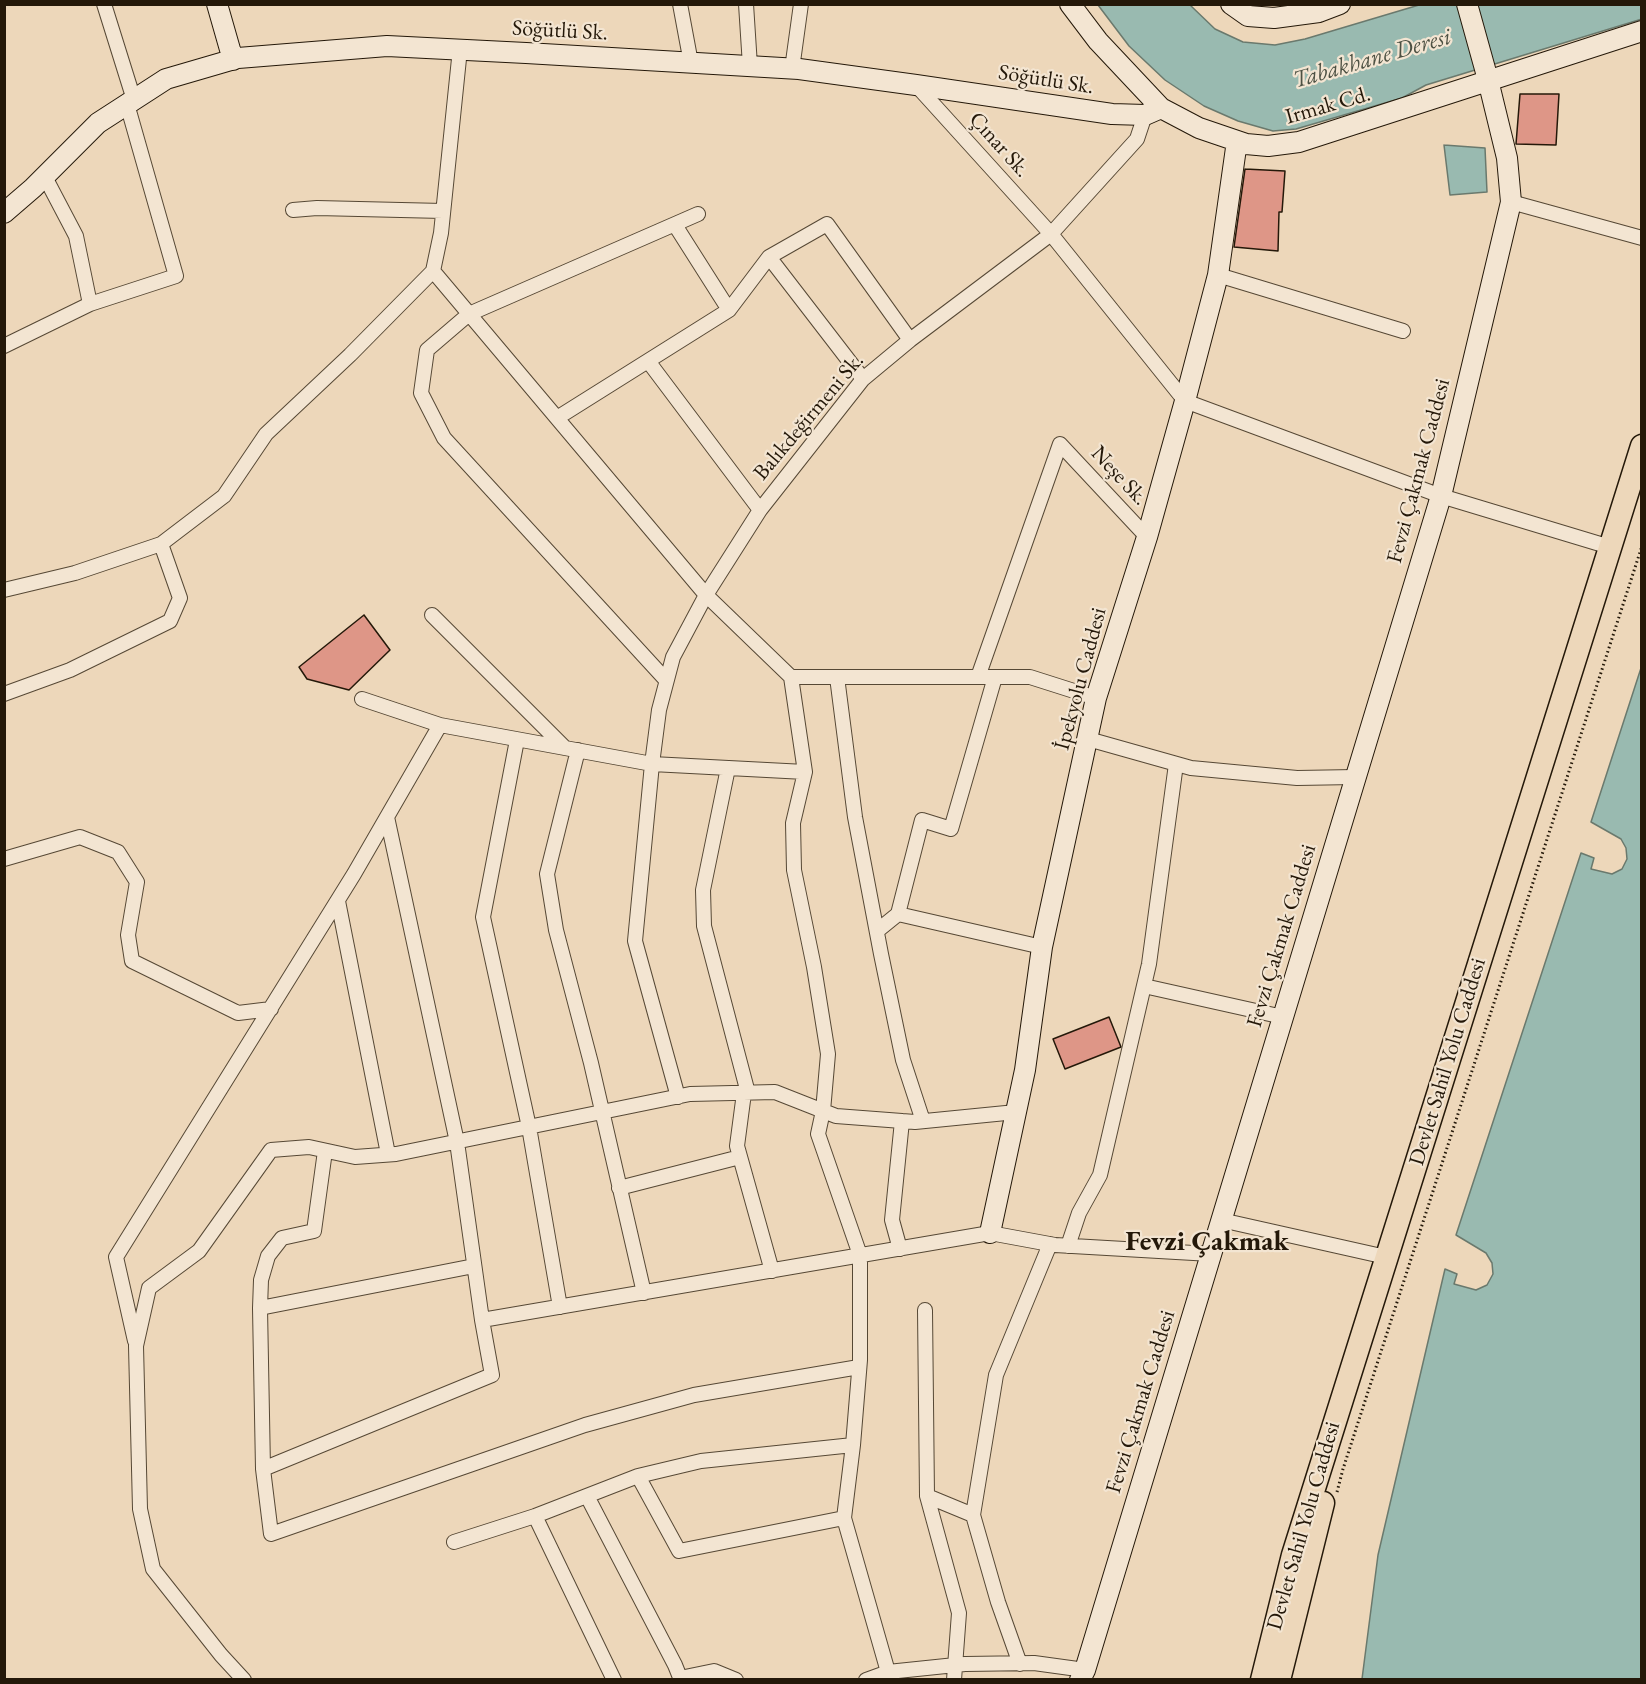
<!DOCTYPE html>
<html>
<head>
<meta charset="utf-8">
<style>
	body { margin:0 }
	#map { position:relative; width:1646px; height:1684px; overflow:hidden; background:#edd7ba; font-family:"EB Garamond",serif }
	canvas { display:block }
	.frame { position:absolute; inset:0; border:6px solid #241809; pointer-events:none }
</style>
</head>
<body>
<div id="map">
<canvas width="1646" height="1684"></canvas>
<div class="frame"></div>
</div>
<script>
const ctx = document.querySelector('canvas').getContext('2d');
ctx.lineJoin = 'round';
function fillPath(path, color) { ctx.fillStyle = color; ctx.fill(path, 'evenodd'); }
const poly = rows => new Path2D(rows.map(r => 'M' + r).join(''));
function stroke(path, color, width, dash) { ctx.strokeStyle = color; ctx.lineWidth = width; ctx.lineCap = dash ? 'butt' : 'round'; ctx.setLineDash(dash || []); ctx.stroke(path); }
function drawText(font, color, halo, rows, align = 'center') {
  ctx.font = font + ' "EB Garamond",serif'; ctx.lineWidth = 4.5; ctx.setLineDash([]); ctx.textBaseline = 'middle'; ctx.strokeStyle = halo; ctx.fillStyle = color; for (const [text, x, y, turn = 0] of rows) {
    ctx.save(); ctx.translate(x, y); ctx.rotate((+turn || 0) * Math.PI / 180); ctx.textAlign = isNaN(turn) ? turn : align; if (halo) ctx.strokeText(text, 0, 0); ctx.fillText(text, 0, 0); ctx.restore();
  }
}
const water = poly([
	[1098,5,1190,5,1215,29,1243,42,1275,45,1305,39,1419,5,1641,5,1642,19,1426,85,1402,98,1296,129,1273,131,1238,121,1204,106,1165,80,1129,46,1098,5],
	[1444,145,1485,148,1487,192,1450,195,1444,145],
	[1641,668,1641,1679,1362,1679,1378,1555,1445,1269,1457,1274,1454,1284,1476,1290,1487,1285,1493,1274,1492,1263,1486,1253,1456,1235,1581,853,1594,858,1591,869,1612,874,1622,869,1627,859,1626,848,1621,839,1591,822,1641,668]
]);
const building = poly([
	[1520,94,1559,94,1556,145,1516,144,1520,94],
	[1245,169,1285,171,1282,212,1279,212,1278,251,1234,247,1245,169],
	[364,615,390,650,349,690,307,679,299,667,364,615],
	[1109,1017,1121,1047,1065,1069,1053,1039,1109,1017]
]);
const path = poly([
	[1337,1492,1343,1469,1642,546]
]);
const street = poly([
	[104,4,134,100],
	[680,4,691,63],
	[746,4,750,66],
	[792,69,801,4],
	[916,85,1051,234,1185,401,1441,496,1610,547],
	[45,177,76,236,90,304],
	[1511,202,1642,238],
	[293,210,317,208,443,211],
	[675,225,729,310],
	[769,257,863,379],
	[433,271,706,595,791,677,1030,677,1096,698],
	[1218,275,1403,331],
	[4,346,90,304,176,276,127,104],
	[648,361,760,510],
	[557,418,729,310,769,257,827,224,910,340],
	[4,590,75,573,161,544,224,496,266,434,350,355,433,271,441,233,460,49],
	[432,615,565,748],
	[791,677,805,772,793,823,794,870,814,967,828,1054,823,1111,818,1134,860,1255,860,1360,853,1445,844,1518,888,1672],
	[837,677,855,817,881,954,903,1060,923,1121],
	[978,677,1060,444,1147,537],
	[666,680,444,438,421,393,427,350,469,314,698,214],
	[4,694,70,670,170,621,180,598,161,544],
	[362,699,440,725],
	[1088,739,1191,768,1297,778,1355,777],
	[517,740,483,917,529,1127,560,1307],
	[578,750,547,874,556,930,591,1063,644,1293],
	[728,768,703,890,704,926,748,1093],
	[4,859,80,837,118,852,137,882,128,935,132,961,238,1013,271,1009],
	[338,901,388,1154],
	[898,914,922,820,951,829,995,677],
	[877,931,898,914,1042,947],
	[1144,986,1283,1017],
	[744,1093,737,1146,772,1271],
	[678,1097,635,941,652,764,659,710,673,657,706,595,760,510,863,379,910,340,1051,234,1137,139,1145,115],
	[619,1188,740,1157],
	[1221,1220,1386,1257],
	[1068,1246,1079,1213,1100,1175,1149,964,1176,764],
	[900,1249,892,1220,902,1121],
	[474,1266,260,1308,263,1469,271,1534,585,1425,694,1395,859,1367],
	[260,1308,261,1280,268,1256,282,1238,314,1231,325,1151],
	[925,1310,927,1496,973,1515],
	[482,1320,990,1233,1055,1245,1211,1254],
	[135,1341,116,1257,354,874,440,725,652,764,805,772],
	[263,1469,492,1375,482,1320,457,1142,387,817],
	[638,1476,679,1551,844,1518],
	[587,1496,675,1665,681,1680],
	[927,1496,959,1613,954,1680],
	[535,1516,614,1680],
	[454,1542,535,1516,638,1476,701,1461,853,1445],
	[1020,1664,998,1602,973,1515,996,1375,1050,1244],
	[680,1678,714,1671,736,1680],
	[244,1680,221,1655,153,1569,140,1509,136,1346,149,1288,199,1251,271,1150,309,1147,355,1157,396,1154,690,1094,775,1092,836,1116,915,1122,1016,1112],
	[866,1680,888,1672,965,1664,1034,1663,1085,1670]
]);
const secondary = poly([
	[217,4,233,60],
	[1070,4,1098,41,1161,108,1199,128,1246,144,1268,146,1299,142,1642,31],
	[1231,4,1248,16,1274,18,1319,12,1340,4],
	[4,213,33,188,98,123,166,79,238,58,387,46,526,53,799,69,916,85,1112,114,1145,115,1161,108],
	[990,1233,1025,1070,1042,947,1096,698,1147,537,1185,401,1218,275,1237,141],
	[1080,1680,1085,1670,1441,496,1511,202,1507,158,1487,76,1467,4]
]);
const primary = poly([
	[1262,1680,1293,1555,1642,446],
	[1279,1680,1323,1503]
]);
const streetNames = [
	["Söğütlü Sk.",560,31,3],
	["Söğütlü Sk.",1046,80,9],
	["Irmak Cd.",1328,106,-16],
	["Çınar Sk.",999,145,48],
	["Balıkdeğirmeni Sk.",809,417,-50],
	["Fevzi Çakmak Caddesi",1419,471,-75],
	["Neşe Sk.",1119,476,47],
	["İpekyolu Caddesi",1081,679,-75],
	["Fevzi Çakmak Caddesi",1282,936,-73],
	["Devlet Sahil Yolu Caddesi",1448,1062,-73],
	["Fevzi Çakmak Caddesi",1141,1402,-73],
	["Devlet Sahil Yolu Caddesi",1304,1526,-74]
];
const waterNames = [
	["Tabakhane Deresi",1372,59,-16]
];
const districtNames = [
	["Fevzi Çakmak",1207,1242]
];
fillPath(water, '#99bab0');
stroke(water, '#6a796d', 1.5);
fillPath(building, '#de9687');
stroke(building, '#241809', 1.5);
stroke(street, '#564835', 16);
stroke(secondary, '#241809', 22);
stroke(primary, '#241809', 25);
stroke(path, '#241809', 3, [1.5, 3]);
stroke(street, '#f3e5d2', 14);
stroke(secondary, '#f3e5d2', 20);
stroke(primary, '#edd7ba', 22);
drawText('22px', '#241809', '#f3e5d2', streetNames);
drawText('italic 24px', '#4d5143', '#f3e5d2', waterNames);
drawText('bold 28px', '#241809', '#f3e5d2', districtNames);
</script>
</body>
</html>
